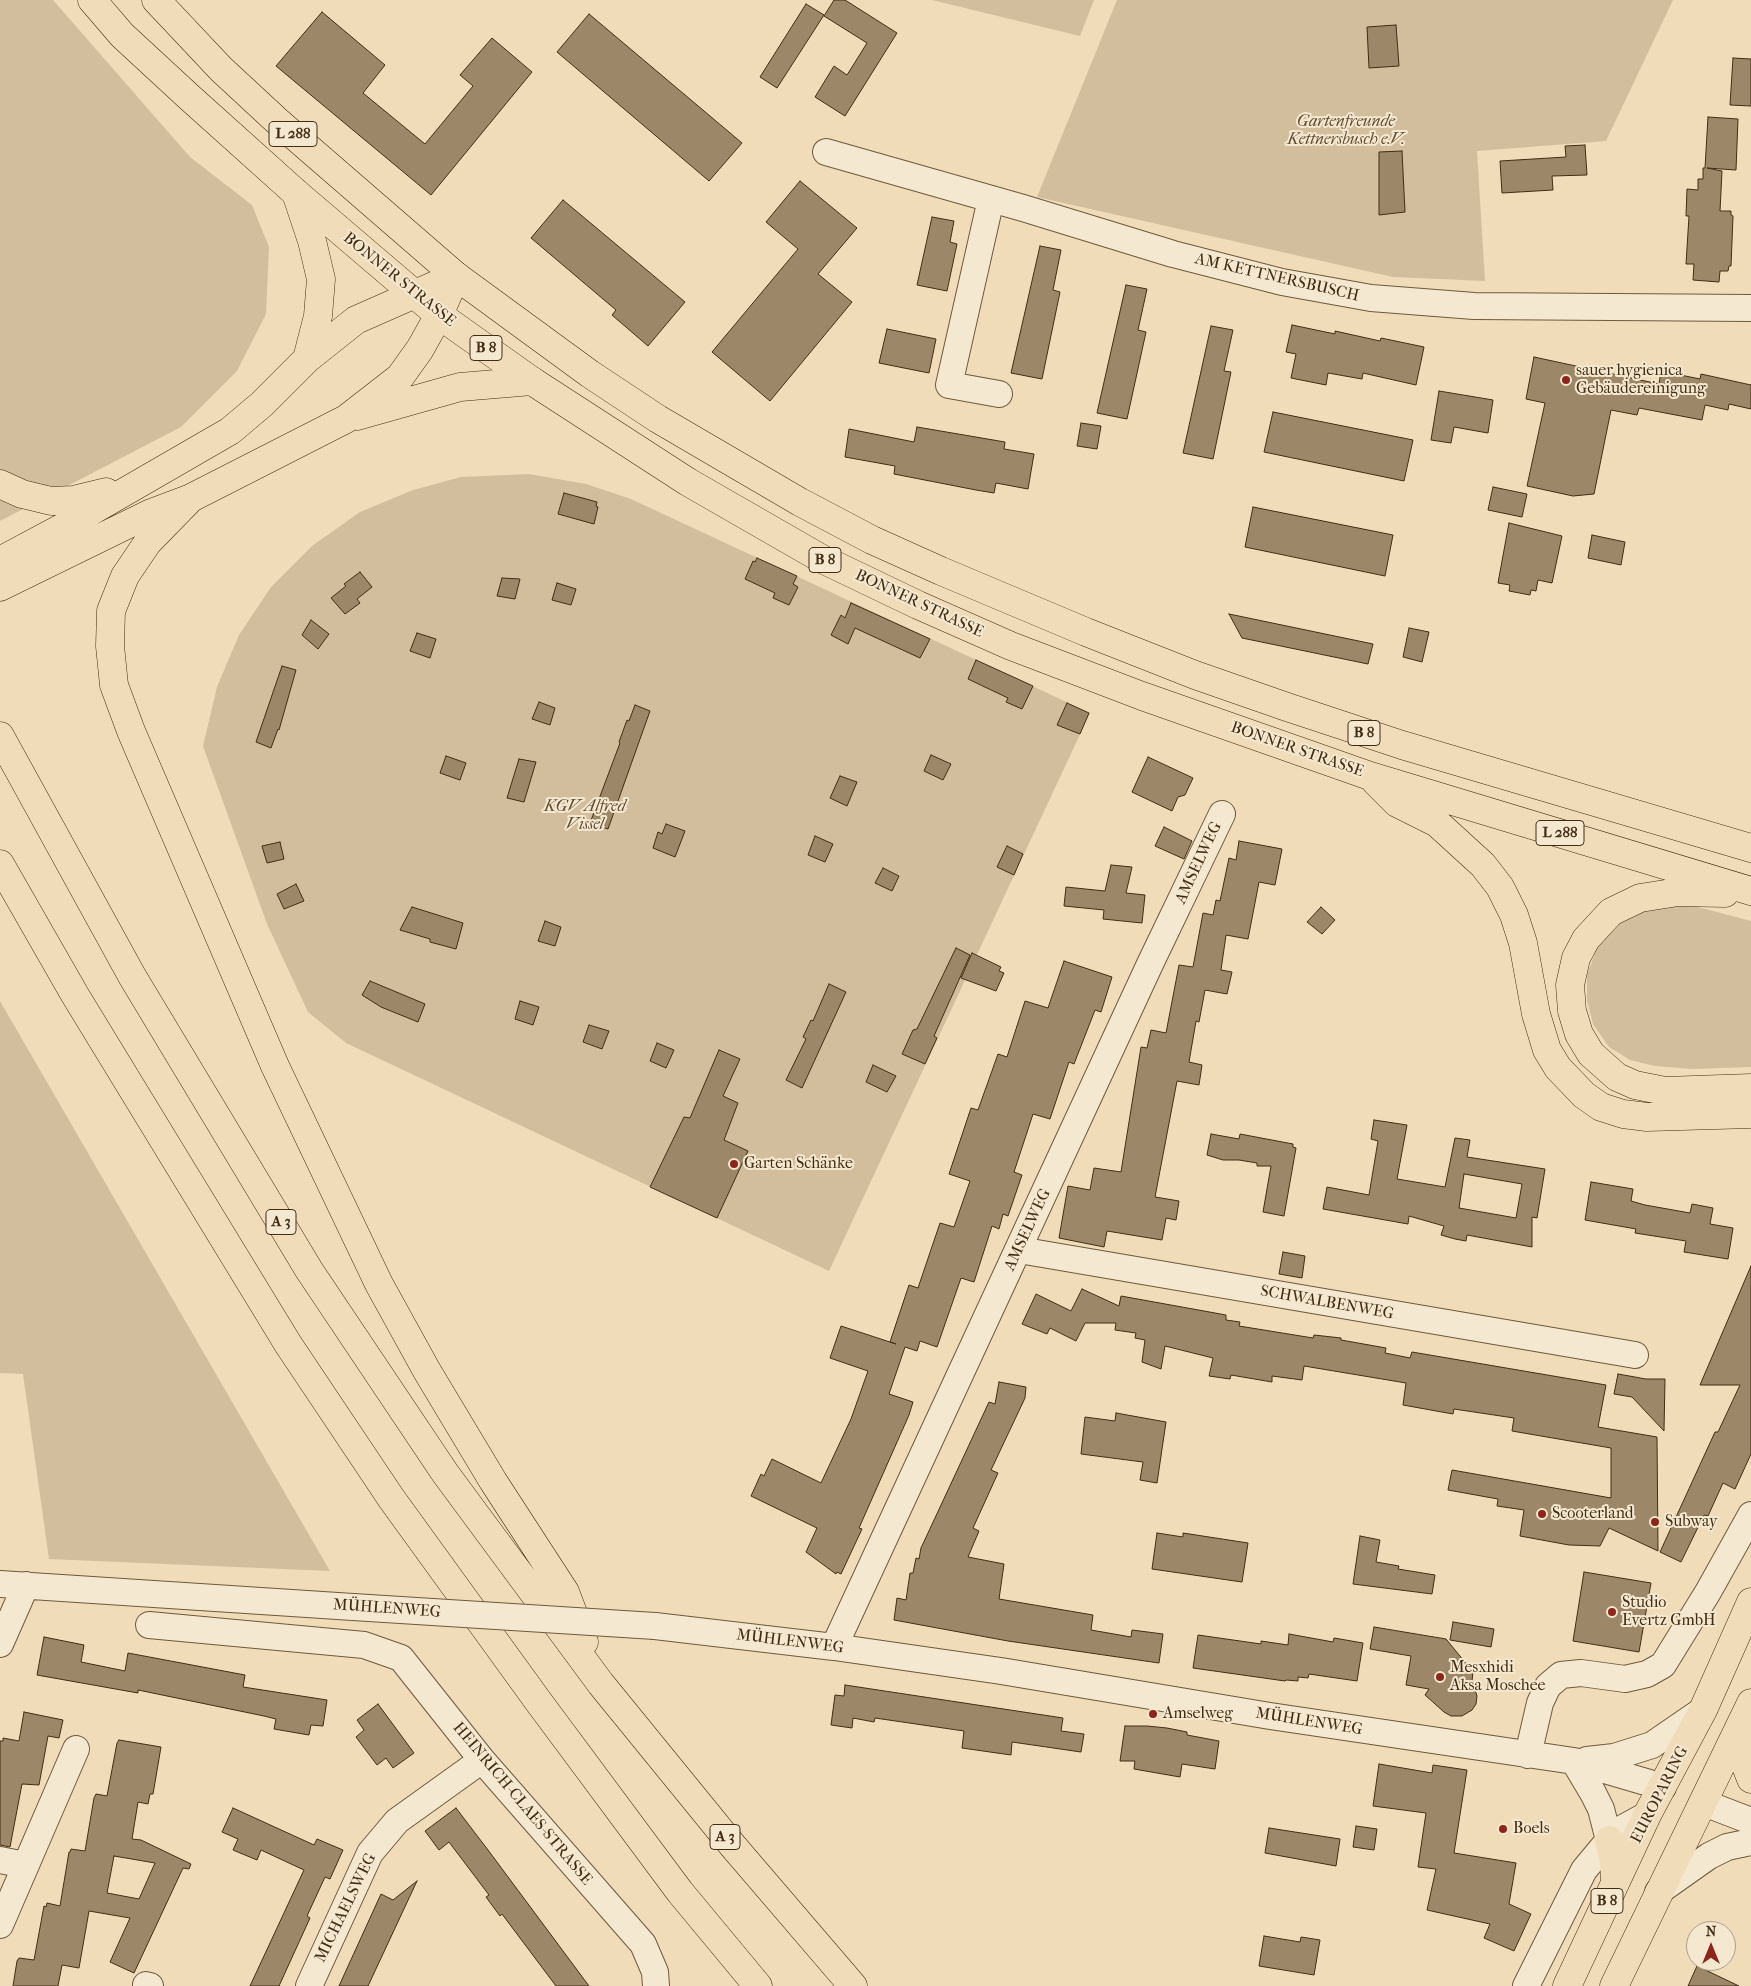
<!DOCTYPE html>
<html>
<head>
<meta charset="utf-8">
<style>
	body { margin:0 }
	#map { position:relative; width:1751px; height:1986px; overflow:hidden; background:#f0dcb8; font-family:"IM FELL French Canon",serif }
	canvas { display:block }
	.north { position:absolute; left:1686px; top:1921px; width:50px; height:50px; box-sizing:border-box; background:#f5e8d1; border:1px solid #ad9d85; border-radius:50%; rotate:0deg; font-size:14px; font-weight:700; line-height:20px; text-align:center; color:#422d13 }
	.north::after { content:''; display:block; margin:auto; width:18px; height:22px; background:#8f2418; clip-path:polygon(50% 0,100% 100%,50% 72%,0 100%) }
</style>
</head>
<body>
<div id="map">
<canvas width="1751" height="1986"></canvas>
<div class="north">N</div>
</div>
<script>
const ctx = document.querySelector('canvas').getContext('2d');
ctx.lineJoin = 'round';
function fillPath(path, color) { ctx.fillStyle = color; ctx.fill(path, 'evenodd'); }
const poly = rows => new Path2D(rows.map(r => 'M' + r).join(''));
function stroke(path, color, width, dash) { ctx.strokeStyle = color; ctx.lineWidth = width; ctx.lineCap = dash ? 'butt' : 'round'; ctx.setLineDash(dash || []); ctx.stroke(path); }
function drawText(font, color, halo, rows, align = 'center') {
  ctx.font = font + ' "IM FELL French Canon",serif'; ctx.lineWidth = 4; ctx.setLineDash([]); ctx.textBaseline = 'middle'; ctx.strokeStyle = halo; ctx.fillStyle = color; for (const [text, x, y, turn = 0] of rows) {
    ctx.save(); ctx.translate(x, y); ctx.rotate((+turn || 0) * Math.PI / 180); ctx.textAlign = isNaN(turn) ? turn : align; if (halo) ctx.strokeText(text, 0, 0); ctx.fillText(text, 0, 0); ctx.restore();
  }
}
const green = poly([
	[0,0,53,0,190,157,252,205,269,247,266,314,237,371,181,427,0,521],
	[932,0,1094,0,1080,36],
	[1117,0,1673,0,1606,141,1477,151,1485,281,1393,277,1037,197],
	[529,474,586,484,631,499,1090,713,829,1271,346,1043,308,1012,267,924,203,746,217,687,239,635,271,587,312,546,360,512,413,490,461,477],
	[1679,902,1751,921,1751,1067,1692,1069,1655,1066,1630,1060,1609,1047,1593,1024,1587,1000,1587,975,1597,948,1628,915],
	[0,1001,330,1571,49,1559,23,1374,0,1373]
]);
const building = poly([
	[834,0,845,0,897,33,845,116,815,97,834,66,847,75,867,43,824,16,834,0],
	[806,4,824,15,777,88,760,77,806,4],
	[322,12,385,65,363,93,425,144,473,86,460,75,492,38,532,72,431,195,276,66,322,12],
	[589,14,742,143,709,181,557,52,589,14],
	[1396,25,1399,66,1369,68,1367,27,1396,25],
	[1733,58,1751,59,1751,106,1730,105,1733,58],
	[1708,117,1738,119,1736,170,1707,168,1722,171,1720,211,1731,211,1731,215,1733,216,1731,266,1729,266,1728,271,1720,271,1719,282,1693,280,1694,264,1686,264,1689,216,1686,216,1687,189,1698,190,1698,179,1703,179,1703,168,1705,168,1708,117],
	[1585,145,1587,175,1552,176,1553,190,1502,193,1500,161,1566,157,1565,146,1585,145],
	[1402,151,1405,212,1379,215,1379,152,1402,151],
	[800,181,857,228,818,274,852,302,770,401,712,352,798,249,766,222,800,181],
	[563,200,685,302,648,346,612,315,616,310,531,238,563,200],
	[932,217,954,221,950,242,957,244,947,291,917,285,932,217],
	[1040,246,1061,250,1053,290,1060,292,1042,379,1011,373,1040,246],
	[1126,285,1147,289,1138,330,1146,332,1127,419,1097,413,1126,285],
	[1292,325,1335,334,1335,331,1380,341,1381,338,1424,347,1416,385,1363,373,1362,379,1328,373,1326,385,1291,378,1296,354,1286,352,1292,325],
	[1211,326,1233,330,1224,371,1231,372,1213,459,1183,453,1211,326],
	[887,329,936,339,929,373,879,363,887,329],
	[1534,357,1659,384,1661,371,1700,379,1701,374,1751,385,1751,409,1729,404,1728,410,1705,405,1702,420,1639,408,1637,415,1611,410,1594,494,1573,496,1527,486,1545,403,1526,399,1534,357],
	[1439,391,1493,400,1488,433,1454,427,1451,443,1431,440,1439,391],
	[1273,412,1413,440,1404,481,1264,452,1273,412],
	[1081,423,1101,426,1097,449,1077,446,1081,423],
	[917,427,1005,442,1004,449,1034,454,1028,489,996,483,994,493,976,490,894,474,895,466,845,457,849,429,914,442,917,427],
	[1493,487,1527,494,1522,517,1488,510,1493,487],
	[564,493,597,502,596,506,598,507,594,524,558,514,564,493],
	[1253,507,1393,535,1385,576,1245,547,1253,507],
	[1509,523,1562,536,1552,583,1538,580,1536,591,1531,590,1530,595,1509,591,1510,585,1498,583,1509,523],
	[1592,535,1625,542,1621,565,1588,558,1592,535],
	[757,558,797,576,793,584,798,587,789,605,773,598,775,593,745,579,753,561,755,562,757,558],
	[360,572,372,587,357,599,360,603,345,614,331,598,346,586,344,584,360,572],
	[502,578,520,579,515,599,497,596,502,578],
	[557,583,576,589,571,605,552,600,557,583],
	[851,603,930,639,920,658,855,628,848,644,831,635,841,615,845,618,851,603],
	[1229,614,1373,644,1368,664,1242,638,1229,614],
	[311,620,329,634,318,649,302,635,311,620],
	[1409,628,1429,632,1422,662,1403,657,1409,628],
	[417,633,436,639,430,658,410,651,417,633],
	[976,660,1033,686,1022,709,1006,702,1008,698,968,679,976,660],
	[282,666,296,670,279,730,278,729,271,748,256,742,282,666],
	[539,702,555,708,550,725,532,719,539,702],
	[1067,703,1089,713,1080,734,1057,725,1067,703],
	[635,705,650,711,608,829,590,823,620,743,619,742,627,720,629,721,635,705],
	[931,755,951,764,943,780,924,771,931,755],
	[446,756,466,763,460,780,440,773,446,756],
	[1148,757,1193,778,1185,795,1178,797,1172,811,1132,792,1148,757],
	[519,759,536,762,524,802,507,798,519,759],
	[840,776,857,782,847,806,830,798,840,776],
	[666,824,685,831,675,857,653,848,658,832,662,834,666,824],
	[1164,827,1192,841,1184,859,1155,846,1164,827],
	[815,836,833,844,825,862,808,855,815,836],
	[1239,841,1282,849,1275,885,1259,882,1248,939,1226,935,1221,970,1232,972,1227,994,1205,990,1199,1022,1196,1021,1189,1062,1202,1065,1199,1085,1177,1081,1155,1197,1179,1201,1176,1220,1166,1218,1162,1240,1107,1231,1104,1247,1059,1238,1068,1186,1090,1190,1094,1168,1121,1172,1141,1047,1147,1048,1151,1030,1166,1033,1179,965,1193,967,1203,913,1213,915,1216,900,1220,901,1229,858,1236,860,1239,841],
	[280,842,284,859,267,863,262,846,280,842],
	[1007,846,1023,854,1014,875,997,867,1007,846],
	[1111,865,1132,867,1126,893,1145,895,1142,923,1103,919,1104,910,1064,906,1066,887,1105,891,1111,865],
	[883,868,899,876,892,891,875,883,883,868],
	[296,884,304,901,284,909,277,894,296,884],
	[412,907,463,923,456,949,430,942,430,939,400,930,412,907],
	[1321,907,1335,920,1322,934,1307,922,1321,907],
	[545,921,561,927,555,946,538,941,545,921],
	[956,948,970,955,934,1036,937,1038,925,1064,902,1054,913,1030,917,1029,956,948],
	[972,953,1001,967,999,971,1004,973,996,991,961,978,972,953],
	[1064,961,1112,977,1101,1012,1095,1010,1074,1064,1069,1062,1050,1119,1033,1114,1014,1172,1022,1175,1008,1216,1003,1214,999,1229,992,1226,974,1282,961,1278,937,1347,920,1341,917,1351,905,1347,889,1394,913,1402,909,1415,859,1528,862,1529,841,1574,837,1572,836,1574,806,1552,817,1528,751,1496,761,1474,764,1476,772,1459,821,1483,851,1419,868,1371,830,1358,841,1326,896,1344,890,1342,909,1285,918,1288,940,1223,954,1227,970,1181,949,1174,971,1108,978,1110,998,1054,1007,1057,1025,1001,1048,1008,1064,961],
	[370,981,425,1004,418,1022,381,1007,362,995,370,981],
	[829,984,846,992,802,1088,786,1080,806,1039,803,1037,811,1020,813,1021,829,984],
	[520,1001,539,1007,533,1025,515,1019,520,1001],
	[589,1025,609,1031,602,1049,583,1042,589,1025],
	[657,1043,674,1050,666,1068,650,1061,657,1043],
	[719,1050,740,1059,723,1096,738,1103,724,1140,748,1151,717,1218,650,1187,684,1117,690,1118,719,1050],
	[873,1065,896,1076,887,1092,866,1082,873,1065],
	[1374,1120,1407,1125,1397,1179,1445,1187,1455,1138,1470,1140,1467,1157,1545,1169,1537,1218,1532,1217,1532,1247,1467,1235,1466,1241,1455,1239,1441,1235,1444,1226,1409,1216,1408,1224,1323,1209,1327,1187,1369,1195,1378,1141,1371,1139,1374,1120],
	[1464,1174,1522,1184,1516,1218,1459,1208,1464,1174],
	[1211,1134,1239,1139,1240,1134,1293,1144,1293,1147,1296,1148,1284,1216,1263,1212,1271,1166,1257,1166,1257,1163,1239,1160,1223,1160,1207,1155,1211,1134],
	[1591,1182,1633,1189,1631,1201,1645,1205,1690,1213,1692,1204,1713,1208,1710,1224,1733,1228,1728,1259,1684,1252,1686,1241,1635,1233,1636,1229,1585,1220,1591,1182],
	[1283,1252,1305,1256,1302,1278,1279,1274,1283,1252],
	[1751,1266,1751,1454,1735,1489,1723,1483,1708,1516,1704,1515,1681,1562,1660,1552,1715,1432,1718,1432,1740,1385,1700,1385,1751,1266],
	[1082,1289,1119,1306,1121,1296,1226,1315,1226,1320,1240,1322,1239,1326,1313,1338,1314,1335,1341,1338,1341,1340,1386,1348,1385,1353,1410,1358,1412,1352,1606,1385,1598,1427,1657,1437,1658,1551,1609,1528,1600,1546,1569,1545,1520,1536,1524,1510,1497,1506,1498,1499,1448,1490,1452,1470,1611,1498,1611,1448,1512,1431,1514,1418,1454,1409,1453,1414,1403,1405,1406,1383,1304,1366,1302,1380,1272,1376,1272,1382,1231,1375,1230,1379,1209,1376,1213,1358,1165,1346,1161,1369,1142,1362,1145,1340,1135,1338,1136,1333,1115,1330,1116,1323,1085,1323,1076,1341,1050,1328,1047,1334,1022,1324,1036,1294,1071,1311,1082,1289],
	[1618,1374,1646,1379,1665,1379,1664,1431,1632,1397,1614,1394,1618,1374],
	[999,1382,1026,1387,1025,1398,991,1470,998,1473,973,1528,979,1531,968,1557,1004,1564,999,1599,1093,1615,1091,1630,1131,1637,1132,1630,1163,1634,1159,1663,1008,1641,894,1620,897,1598,906,1600,910,1573,913,1573,916,1558,919,1559,921,1548,989,1402,995,1404,999,1382],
	[1116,1413,1166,1422,1157,1483,1140,1480,1143,1462,1081,1454,1085,1417,1115,1421,1116,1413],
	[1157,1533,1183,1537,1183,1533,1248,1543,1242,1582,1152,1569,1157,1533],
	[1360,1536,1380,1540,1376,1562,1399,1566,1398,1569,1435,1575,1432,1594,1353,1584,1360,1536],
	[1584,1572,1651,1583,1639,1652,1573,1641,1584,1572],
	[1453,1622,1494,1629,1491,1647,1450,1640,1453,1622],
	[1374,1627,1446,1639,1473,1672,1472,1681,1477,1696,1476,1704,1472,1710,1462,1716,1451,1716,1444,1712,1425,1695,1429,1689,1406,1685,1411,1656,1370,1649,1374,1627],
	[1289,1634,1333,1642,1334,1638,1363,1643,1357,1681,1309,1674,1308,1678,1298,1677,1298,1681,1286,1680,1285,1681,1193,1668,1198,1635,1261,1644,1261,1641,1288,1645,1289,1634],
	[44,1637,84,1645,81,1662,125,1671,128,1653,245,1675,243,1687,327,1700,323,1726,311,1725,309,1735,274,1729,276,1719,264,1716,138,1690,138,1693,37,1675,44,1637],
	[845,1685,1063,1718,1061,1731,1084,1734,1081,1752,1012,1742,1011,1755,962,1748,964,1731,875,1718,874,1722,853,1718,852,1728,831,1725,835,1695,844,1696,845,1685],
	[378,1704,414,1753,393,1768,386,1758,377,1765,356,1737,364,1730,357,1720,378,1704],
	[24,1712,63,1720,59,1738,48,1736,39,1785,22,1784,10,1847,0,1845,0,1741,3,1741,3,1738,19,1741,24,1712],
	[1125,1726,1147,1726,1167,1728,1187,1732,1187,1735,1219,1741,1215,1769,1182,1764,1180,1777,1134,1769,1135,1761,1120,1761,1125,1726],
	[119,1740,161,1747,153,1794,150,1794,148,1804,138,1802,132,1839,141,1840,191,1864,189,1869,183,1868,134,1973,110,1962,130,1918,89,1911,79,1968,62,1965,58,1986,13,1986,17,1961,19,1958,34,1960,44,1906,46,1907,47,1903,60,1906,69,1852,70,1852,71,1849,85,1851,94,1798,96,1794,107,1796,117,1743,119,1740],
	[114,1856,155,1863,139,1899,107,1893,114,1856],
	[1379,1764,1432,1773,1433,1765,1467,1770,1454,1853,1516,1863,1509,1904,1531,1914,1514,1951,1484,1938,1490,1924,1427,1910,1436,1869,1418,1867,1426,1813,1373,1806,1379,1764],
	[233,1808,314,1845,317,1839,343,1850,330,1879,325,1877,307,1916,310,1918,279,1986,250,1986,304,1870,261,1850,257,1860,233,1850,238,1839,222,1832,233,1808],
	[456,1808,488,1850,589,1986,556,1986,502,1914,500,1916,486,1897,489,1895,449,1842,439,1850,425,1831,456,1808],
	[1356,1826,1377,1829,1374,1850,1353,1847,1356,1826],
	[1269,1828,1340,1839,1336,1866,1265,1853,1269,1828],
	[417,1881,368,1986,339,1986,381,1894,393,1900,417,1881],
	[1264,1936,1300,1942,1301,1937,1320,1940,1314,1975,1259,1966,1264,1936],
	[1697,1966,1739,1986,1688,1986,1697,1966]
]);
const minor = poly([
	[826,152,1023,208,1173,254,1282,282,1371,298,1474,306,1751,308],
	[991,199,949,385,999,394],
	[1019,1250,1635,1355],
	[0,1584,353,1607],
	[149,1625,364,1645,401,1658,482,1760,643,1944,655,1972,656,1986],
	[655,1626,834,1647,1001,1671,1270,1716,1574,1761,1663,1787],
	[0,1644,26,1585],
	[834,1647,1150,964,1222,814],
	[1528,1755,1540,1703,1548,1686,1561,1675,1581,1673,1625,1679,1647,1674,1663,1665,1708,1592,1751,1515],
	[1587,1760,1614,1757,1652,1745,1703,1710],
	[1574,1761,1593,1793,1601,1809,1609,1840],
	[1704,1803,1751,1821],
	[0,1860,25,1865],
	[1658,1892,1709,1856,1727,1847,1751,1842],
	[0,1925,76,1749],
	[146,1985,150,1986],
	[309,1986,370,1853,397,1821,482,1760],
	[1526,1986,1584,1870,1609,1840,1623,1828,1647,1815]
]);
const primary = poly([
	[92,0,122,35,188,96,296,193,439,315],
	[156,0,221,69,276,120,456,276],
	[1738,1730,1742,1756,1751,1779],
	[1609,1840,1614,1861,1615,1883],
	[1567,1986,1647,1815,1703,1710,1751,1602],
	[1614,1986,1751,1703]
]);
const trunk = poly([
	[456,276,590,374,658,419,800,502,872,540,941,571,1086,632,1195,675,1287,707,1402,745,1751,848],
	[439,315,532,381,688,482,822,559,918,605,1011,646,1142,696,1370,776,1751,891],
	[1376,782,1397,803,1437,823,1483,865,1500,887,1514,915,1523,943,1536,1014,1547,1050,1558,1068,1584,1095,1601,1107,1623,1114,1647,1117,1751,1114],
	[1725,893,1678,892,1640,898,1611,912,1586,939,1576,958,1570,985,1572,1011,1579,1034,1591,1054,1617,1077,1635,1085,1665,1091,1751,1088]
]);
const motorway = poly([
	[296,193,312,241,321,279,318,316,307,359],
	[357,416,460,387,532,381],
	[0,484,22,494,51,501,73,500,106,492],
	[191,498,148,542,125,576,111,611,110,646,114,685,131,731,275,1066,379,1284,427,1371,493,1481,565,1592,584,1642],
	[0,561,69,524,230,431,262,404,307,359,356,320,456,276],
	[0,587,151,513,191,498,346,419,400,377,420,349,439,315,456,276],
	[0,736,132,976,309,1270,445,1473,601,1684,733,1846,853,1986],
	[0,864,75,995,288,1344,391,1498,538,1701,680,1892,758,1986]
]);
const minorBridge = poly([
	[353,1607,655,1626]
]);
const markers = [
	[1566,380,5,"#8f2418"],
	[734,1164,5,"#8f2418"],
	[1542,1514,5,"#8f2418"],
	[1655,1522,5,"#8f2418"],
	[1612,1612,5,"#8f2418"],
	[1440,1677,5,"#8f2418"],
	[1153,1714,5,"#8f2418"],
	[1503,1829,5,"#8f2418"]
];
const shields = [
	[293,134,48],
	[486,348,32],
	[825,560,32],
	[1364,733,32],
	[1560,833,48],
	[281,1222,30],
	[725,1837,30],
	[1607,1901,32]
];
const shieldNames = [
	["L 288",293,134],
	["B 8",486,348],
	["B 8",825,560],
	["B 8",1364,733],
	["L 288",1560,833],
	["A 3",281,1222],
	["A 3",725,1837],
	["B 8",1607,1901]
];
const parkNames = [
	["Gartenfreunde",1346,122],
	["Kettnersbusch e.V.",1346,140],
	["KGV Alfred",585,807],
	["Vissel",585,825]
];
const streetNames = [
	["AM KETTNERSBUSCH",1277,278,13],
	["BONNER STRASSE",399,280,39],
	["BONNER STRASSE",919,604,25],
	["BONNER STRASSE",1297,750,19],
	["AMSELWEG",1199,863,-65],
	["AMSELWEG",1028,1230,-65],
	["SCHWALBENWEG",1327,1303,10],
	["MÜHLENWEG",387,1609,4],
	["MÜHLENWEG",790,1642,7],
	["MÜHLENWEG",1309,1722,9],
	["EUROPARING",1660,1795,-63],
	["HEINRICH-CLAES-STRASSE",522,1804,50],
	["MICHAELSWEG",346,1908,-64]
];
const poiNames = [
	["sauer hygienica",1576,371],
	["Gebäudereinigung",1576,389],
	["Garten Schänke",744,1164],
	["Scooterland",1552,1514],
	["Subway",1665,1522],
	["Studio",1622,1603],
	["Evertz GmbH",1622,1621],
	["Mesxhidi",1450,1668],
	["Aksa Moschee",1450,1686],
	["Amselweg",1163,1714],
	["Boels",1513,1829]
];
fillPath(green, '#d2be9c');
fillPath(building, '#9c8869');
stroke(building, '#422d13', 1);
stroke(minor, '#6e593c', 28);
stroke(primary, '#422d13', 29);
stroke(trunk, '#422d13', 29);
stroke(motorway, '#422d13', 29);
stroke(minor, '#f5e8d1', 26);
stroke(primary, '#f0dcb8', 28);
stroke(trunk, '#f0dcb8', 28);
stroke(motorway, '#f0dcb8', 28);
stroke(minorBridge, '#6e593c', 28, []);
stroke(minorBridge, '#f5e8d1', 26);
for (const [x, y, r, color] of markers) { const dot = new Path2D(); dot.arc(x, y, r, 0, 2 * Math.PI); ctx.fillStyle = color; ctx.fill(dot); stroke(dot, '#f5e8d1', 2); }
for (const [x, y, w] of shields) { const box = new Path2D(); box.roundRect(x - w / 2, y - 12.5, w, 25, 4); ctx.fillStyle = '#f5e8d1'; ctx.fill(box); stroke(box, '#422d13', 1); }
drawText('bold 15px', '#422d13', null, shieldNames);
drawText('italic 16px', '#5f4a2e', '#f5e8d1', parkNames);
drawText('16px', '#422d13', '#f5e8d1', streetNames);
drawText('16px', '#422d13', '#f5e8d1', poiNames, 'left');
</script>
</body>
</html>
